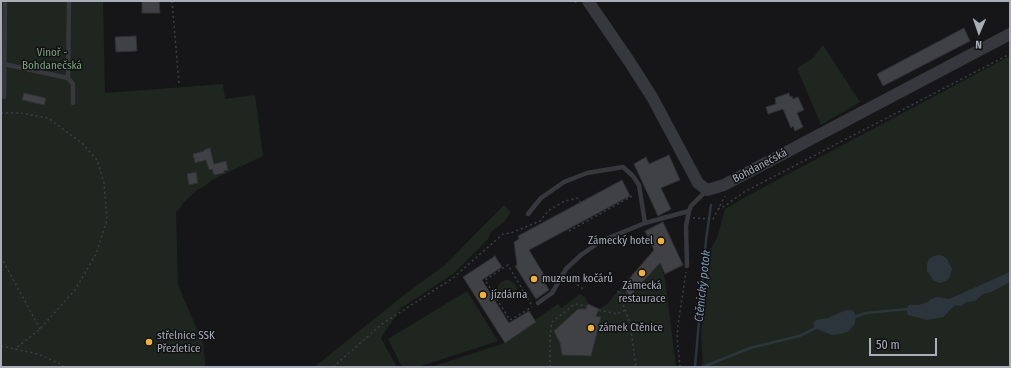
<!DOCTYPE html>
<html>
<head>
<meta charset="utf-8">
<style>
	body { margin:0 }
	#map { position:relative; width:1011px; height:368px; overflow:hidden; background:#161618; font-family:"Fira Sans Condensed",sans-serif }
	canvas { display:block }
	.frame { position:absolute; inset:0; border:2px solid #a8adb8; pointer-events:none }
	.north { position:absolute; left:959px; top:12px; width:40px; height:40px; -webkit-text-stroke:3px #111113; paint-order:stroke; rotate:182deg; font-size:11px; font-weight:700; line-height:16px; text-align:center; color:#a8adb8 }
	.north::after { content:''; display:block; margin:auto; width:14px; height:18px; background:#a8adb8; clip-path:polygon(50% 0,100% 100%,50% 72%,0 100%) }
	.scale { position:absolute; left:869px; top:338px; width:68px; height:18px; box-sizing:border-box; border:2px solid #a8adb8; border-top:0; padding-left:5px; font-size:12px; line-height:14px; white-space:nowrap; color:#a8adb8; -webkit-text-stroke:3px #111113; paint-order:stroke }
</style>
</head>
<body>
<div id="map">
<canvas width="1011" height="368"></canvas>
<div class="frame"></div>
<div class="north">N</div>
<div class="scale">50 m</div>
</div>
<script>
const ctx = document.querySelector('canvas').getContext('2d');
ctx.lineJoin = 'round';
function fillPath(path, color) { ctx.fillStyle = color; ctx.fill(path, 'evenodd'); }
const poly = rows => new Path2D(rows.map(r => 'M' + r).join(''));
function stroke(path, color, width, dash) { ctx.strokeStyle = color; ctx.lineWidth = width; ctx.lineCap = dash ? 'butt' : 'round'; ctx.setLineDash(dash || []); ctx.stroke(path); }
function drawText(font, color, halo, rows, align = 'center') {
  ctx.font = font + ' "Fira Sans Condensed",sans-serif'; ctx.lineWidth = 3; ctx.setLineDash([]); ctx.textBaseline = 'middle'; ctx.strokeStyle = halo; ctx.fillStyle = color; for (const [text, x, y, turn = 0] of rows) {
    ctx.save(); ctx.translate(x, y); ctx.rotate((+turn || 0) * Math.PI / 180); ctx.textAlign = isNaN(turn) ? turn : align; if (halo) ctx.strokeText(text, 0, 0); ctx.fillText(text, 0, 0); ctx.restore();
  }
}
const green = poly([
	[1,1,103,1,105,93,223,84,225,99,255,95,263,156,212,180,205,186,197,190,182,204,181,207,176,212,178,285,203,343,205,361,205,367,1,367],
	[823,45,860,102,821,125,797,68,813,58],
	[1010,56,1010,367,701,367,703,362,701,338,704,296,708,271,708,254,717,238,725,209,749,195],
	[504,205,511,212,504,222,491,232,488,239,453,274,401,308,381,338,397,367,312,367,318,364,404,295,445,265],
	[660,263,665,279,676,367,431,367,505,343,536,322,535,320,558,304,561,308,580,294,585,297,588,304,586,309,578,309,554,331,560,343,562,355,591,356,601,318,596,316,599,309,607,304,622,287,631,296],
	'497 290a10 10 0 1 1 20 0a10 10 0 1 1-20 0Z',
	[467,291,498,341,418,367,402,367,388,339]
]);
const water = poly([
	[939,255,943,256,947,259,952,269,949,278,946,281,940,283,933,280,927,271,927,264,929,259,934,256],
	[1010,272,1010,282,991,292,983,294,975,301,966,302,961,306,955,305,943,317,927,320,908,315,906,309,909,305,919,305,928,302,931,299,938,297,949,299],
	[846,310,851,310,854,312,856,316,855,323,849,331,841,334,832,335,817,329,814,326,813,323,816,320,828,318]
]);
const stream = poly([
	[854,317,866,313,908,309],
	[695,367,706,240,711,205],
	[703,367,750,348,799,336,818,327]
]);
const building = poly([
	[142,1,159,1,160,13,142,13,142,1],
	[964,28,970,41,883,86,877,74,964,28],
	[136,36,137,51,116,52,115,37,136,36],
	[24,93,46,98,44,105,22,100,24,93],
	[789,93,790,97,792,96,793,99,798,97,804,110,797,113,803,127,795,131,793,126,791,128,783,109,768,114,766,107,776,104,775,98,789,93],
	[210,148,214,164,226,161,228,170,224,171,224,173,214,175,212,169,209,170,206,160,195,163,193,154,204,151,204,150,210,148],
	[669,155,680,180,661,188,671,209,658,216,634,164,646,157,649,164,669,155],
	[196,172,198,183,189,185,187,174,196,172],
	[622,180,630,196,529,250,546,278,543,280,549,290,536,299,515,266,517,265,514,242,519,239,518,236,622,180],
	[663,222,683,265,665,274,660,263,630,296,622,287,654,250,645,231,663,222],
	[495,256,502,267,482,280,509,323,529,311,536,322,505,343,463,277,495,256],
	[588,304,599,309,596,316,601,317,591,356,562,355,560,343,554,331,578,309,586,309,588,304]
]);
const path = poly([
	[172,1,179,84],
	[575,1,577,4],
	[1,113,21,113,48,118,83,144,97,160,104,183,107,220,96,254,75,290,40,329,15,349],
	[718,209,725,206,744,192,1010,54],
	[693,218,713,219,725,196],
	[569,231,634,195],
	[1,257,40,329],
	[569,279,585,290],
	[618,291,630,323,636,367],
	[531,304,508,265,485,280,510,320,532,307],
	[599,310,617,314,625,310],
	[1,346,38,354,61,364,64,367],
	[333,367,382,324,453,278,503,234,511,233,540,221,549,210,565,201,578,198,580,202],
	[550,367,550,336,552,322,575,304,587,306],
	[628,367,636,366],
	[680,367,677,337,678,325,686,272]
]);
const service = poly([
	[69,1,68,78,73,84,73,103],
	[4,64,68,78],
	[4,97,5,1],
	[528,214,541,198,564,182,587,173,623,167,633,176,639,185,645,223],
	[687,266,686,226,689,211,691,206,706,191],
	[538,303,552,293,566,269,581,255,601,241,645,223,689,211]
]);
const tertiary = poly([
	[588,1,629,61,652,97,698,183,707,190,724,185,1010,34]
]);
const markers = [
	[661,241,4,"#f2b134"],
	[642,273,4,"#f2b134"],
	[534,279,4,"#f2b134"],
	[483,295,4,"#f2b134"],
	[591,328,4,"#f2b134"],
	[149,342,4,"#f2b134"]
];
const parkNames = [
	["Vinoř -",52,53],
	["Bohdanečská",52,66]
];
const streetNames = [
	["Bohdanečská",760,166,-28]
];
const poiNames = [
	["Zámecký hotel",653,241,"right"],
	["muzeum kočárů",542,279],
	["Zámecká",642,286,"center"],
	["restaurace",642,299,"center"],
	["jízdárna",491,295],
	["zámek Ctěnice",599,328],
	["střelnice SSK",157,336],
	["Přezletice",157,349]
];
const waterNames = [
	["Ctěnický potok",703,286,-84]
];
fillPath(green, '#1e261f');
fillPath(water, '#2c353c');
stroke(stream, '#2c353c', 2.5);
fillPath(building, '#404145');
stroke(building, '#303034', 1);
stroke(path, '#3d3f44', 1.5, [2, 3]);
stroke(service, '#37383d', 4.5);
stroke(tertiary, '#37383d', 12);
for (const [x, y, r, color] of markers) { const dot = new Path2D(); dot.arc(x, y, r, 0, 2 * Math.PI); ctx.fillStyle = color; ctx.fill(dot); stroke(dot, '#111113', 1.5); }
drawText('11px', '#7fa381', '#111113', parkNames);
drawText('11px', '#a8adb8', '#111113', streetNames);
drawText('11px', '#a8adb8', '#111113', poiNames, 'left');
drawText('italic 12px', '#7f9bb3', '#111113', waterNames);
</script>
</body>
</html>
